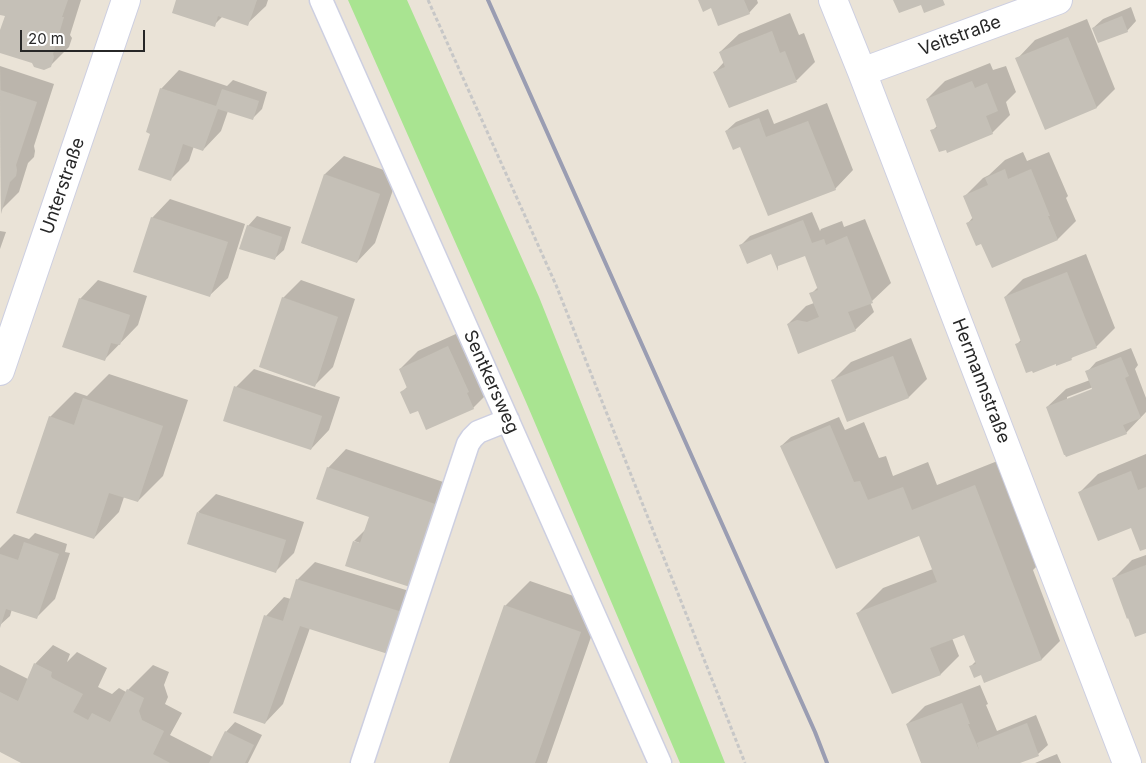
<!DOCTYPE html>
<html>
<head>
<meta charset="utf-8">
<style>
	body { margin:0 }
	#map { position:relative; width:1146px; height:763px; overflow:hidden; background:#eae3d7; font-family:Inter,sans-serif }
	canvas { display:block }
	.scale { position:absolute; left:20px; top:30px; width:125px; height:22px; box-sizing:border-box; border:2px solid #272727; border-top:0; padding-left:6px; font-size:15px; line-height:18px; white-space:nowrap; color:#272727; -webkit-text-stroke:4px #fff; paint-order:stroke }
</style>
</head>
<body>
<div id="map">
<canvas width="1146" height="763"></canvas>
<div class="scale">20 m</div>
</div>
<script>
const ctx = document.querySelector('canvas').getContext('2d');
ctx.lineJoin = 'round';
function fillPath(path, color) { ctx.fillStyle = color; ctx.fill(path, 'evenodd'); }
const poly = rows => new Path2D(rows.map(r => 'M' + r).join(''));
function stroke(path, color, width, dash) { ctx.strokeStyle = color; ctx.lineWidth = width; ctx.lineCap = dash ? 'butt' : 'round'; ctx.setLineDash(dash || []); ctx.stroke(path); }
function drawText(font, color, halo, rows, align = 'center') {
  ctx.font = font + ' Inter,sans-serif'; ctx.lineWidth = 4; ctx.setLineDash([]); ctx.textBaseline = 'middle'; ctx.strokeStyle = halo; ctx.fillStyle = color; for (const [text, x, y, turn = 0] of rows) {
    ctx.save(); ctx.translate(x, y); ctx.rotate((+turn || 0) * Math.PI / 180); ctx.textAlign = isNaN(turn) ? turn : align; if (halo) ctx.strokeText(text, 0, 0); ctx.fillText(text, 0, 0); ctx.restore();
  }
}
const green = poly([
	[348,0,407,0,539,297,725,763,680,763,526,402]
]);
const shadow = poly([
	[0,0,81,0,70,35,72,38,69,47,50,66,0,51,0,34,6,16,0,13],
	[178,0,268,0,266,6,247,24,223,16,214,25],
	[699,0,757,0,758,3,749,13,712,7],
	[1131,7,1136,21,1127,31,1093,28,1103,19],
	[790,13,799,35,804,33,815,62,797,80,729,107,715,72,724,62,720,52,739,34],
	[1087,19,1115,89,1097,107,1045,128,1017,59,1035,40],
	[990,63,993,70,1006,66,1016,92,1006,102,1010,115,992,133,932,131,938,125,927,99,945,81],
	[0,66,54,84,34,146,35,151,34,157,28,163,19,192,1,210],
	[179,70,227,86,233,80,267,92,262,109,252,119,228,111,221,131,203,150,194,146,189,161,170,180,152,133,161,89],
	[827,103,853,170,835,189,726,131,736,122,768,109,774,124],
	[1023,152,1027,161,1049,152,1068,196,1066,198,1076,221,1058,239,982,242,968,223,973,217,965,196,983,178,989,175,1005,160],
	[344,156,398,175,375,243,357,262,302,243,325,174],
	[170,199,245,224,228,278,209,296,152,218],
	[812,212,820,231,821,229,842,221,844,227,865,219,891,283,872,301,870,302,874,312,855,330,788,324,806,306,814,303,811,294,818,287,806,255,772,253,741,245,750,236],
	[257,216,291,227,284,250,274,259,248,226],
	[0,231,6,232,0,249],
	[1086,254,1115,328,1096,347,1074,355,1071,359,1016,345,1022,339,1005,297,1023,279],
	[98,280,147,296,138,325,104,360,80,299],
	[301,280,355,299,333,367,315,385,283,298],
	[467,329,491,390,473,408,418,410,402,392,408,386,400,369,418,351],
	[911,338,927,379,909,397,833,380,851,362],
	[1131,348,1138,365,1135,369,1146,398,1146,412,1126,433,1047,407,1066,389,1090,380,1087,372,1096,362],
	[1112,380,1113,382,1067,400,1067,397],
	[254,369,340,397,329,430,311,449,236,387],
	[109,374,188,400,163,476,138,501,124,497,119,512,94,538,50,417,75,392,87,396],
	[839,417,845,430,864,422,879,458,886,456,893,476,928,462,937,485,1000,460,1040,563,1033,570,1060,641,1042,659,981,674,971,666,976,661,965,633,952,638,959,656,941,674,893,693,858,613,883,588,933,569,920,535,781,446,791,437],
	[346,449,455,486,428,567,354,541,367,528,371,516,328,468],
	[1146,454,1146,547,1132,527,1080,492,1098,474],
	[216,494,304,522,294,553,276,571,198,512],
	[35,533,67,544,65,552,70,553,55,599,36,618,12,609,10,616,0,625,0,548,14,534,29,539],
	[1146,555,1146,632,1114,578,1132,560],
	[315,562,419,594,406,634,310,628,283,704,265,723,266,616,284,597,291,599,297,580],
	[530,581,588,601,599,614,547,763,450,763,505,606],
	[53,645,70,654,67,662,77,652,107,668,98,687,112,694,119,688,126,692,153,665,169,672,164,685,168,697,165,704,182,713,170,735,213,757,226,732,235,722,262,735,248,763,24,763,0,751,0,665,28,679,35,664],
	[980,685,988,704,986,705,997,731,1036,715,1048,745,1038,754,1016,763,922,763,907,724,925,706],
	[1057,754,1061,763,1035,763]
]);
const building = poly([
	[0,0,68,0,62,17,64,17,53,54,54,57,51,67,44,70,34,67,32,63,0,53,0,30,5,16,0,15],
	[176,0,257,0,248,26,218,16,215,27,172,13],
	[698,0,744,0,750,14,718,26,711,8,703,12],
	[893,0,943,0,945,5,924,13,921,5,899,13],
	[1122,16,1128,32,1098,43,1092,28],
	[772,31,780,53,785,51,797,82,729,108,713,72,725,67,719,52],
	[1068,37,1097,108,1045,130,1015,58],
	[972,81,975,88,987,83,998,111,986,116,993,134,947,153,946,150,939,152,930,130,937,128,926,99],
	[160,88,216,106,222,89,259,101,253,120,218,109,203,151,183,144,171,181,138,170,150,134,146,132],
	[0,90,37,102,16,165,17,170,16,176,10,182,1,214],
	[759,118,766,137,808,121,836,190,768,216,740,147,733,150,725,131],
	[1005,169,1008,179,1031,169,1050,216,1048,216,1058,240,992,268,981,244,976,246,966,223,973,220,963,196,988,185,985,178],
	[324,174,380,194,357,263,301,243],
	[151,217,228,242,210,297,133,272],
	[803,220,812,243,824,239,826,245,847,236,873,303,848,312,856,331,798,354,787,324,797,320,807,322,819,317,809,293,818,290,805,256,778,266,778,271,771,254,747,264,739,245],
	[247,225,282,237,275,260,239,249],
	[1067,272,1097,348,1071,358,1072,360,1056,366,1056,364,1033,373,1032,371,1026,373,1015,344,1021,342,1004,297],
	[282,297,338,317,315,387,259,367],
	[79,298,130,315,120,345,111,343,105,361,62,347],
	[448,346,469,392,467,393,474,409,426,430,418,411,410,414,400,392,407,388,399,369],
	[893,356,909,398,847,422,831,380],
	[1121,357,1129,376,1125,378,1141,418,1123,425,1127,434,1066,457,1065,455,1064,455,1046,407,1092,389,1085,371],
	[234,386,322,416,311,450,223,421],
	[83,398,163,426,138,502,109,493,94,539,16,513,49,416,74,425],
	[830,425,854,482,860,481,868,500,903,487,912,510,975,485,1042,660,984,683,981,675,974,678,969,666,976,664,964,635,930,648,941,675,892,694,856,613,937,582,919,536,836,569,780,446],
	[327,467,438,505,410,587,345,566,353,541,360,543,369,517,316,499],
	[1131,471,1138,490,1146,487,1146,549,1140,551,1131,528,1098,541,1078,492],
	[197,512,286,540,276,573,187,544],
	[24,542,59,554,37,619,6,609,0,628,0,554,18,560],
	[1146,565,1146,633,1135,637,1128,618,1127,619,1112,578],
	[296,579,402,612,388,654,300,626,265,724,233,713,264,615,283,621],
	[504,605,581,632,535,763,449,763],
	[34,663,52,672,51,676,52,678,83,694,73,712,88,720,92,713,110,722,127,689,144,698,139,711,142,720,164,731,153,754,170,763,21,763,0,752,0,692,18,701],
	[962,703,970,724,968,724,979,750,977,743,1027,723,1039,756,1020,763,921,763,906,724],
	[225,731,254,745,245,763,209,763]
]);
const path = poly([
	[428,0,556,285,745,763]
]);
const service = poly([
	[321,0,660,763],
	[362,763,468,444,472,438,478,432,508,420]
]);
const minor = poly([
	[833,0,862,72,1127,763],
	[862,72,1058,0],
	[0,371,126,0]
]);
const rail = poly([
	[488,0,815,732,827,763]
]);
const streetNames = [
	["Veitstraße",960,36,-20],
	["Unterstraße",63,186,-71],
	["Hermannstraße",981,381,69],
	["Sentkersweg",491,382,66]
];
fillPath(green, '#a9e491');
fillPath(shadow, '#0003');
fillPath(building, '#c5c0b7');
stroke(service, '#cdcfe1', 25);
stroke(minor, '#cdcfe1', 30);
stroke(path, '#c7c7c7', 3, [4, 2.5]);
stroke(service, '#fff', 22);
stroke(minor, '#fff', 28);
stroke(rail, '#9a9db2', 4);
drawText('18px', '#272727', '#fff', streetNames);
</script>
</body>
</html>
